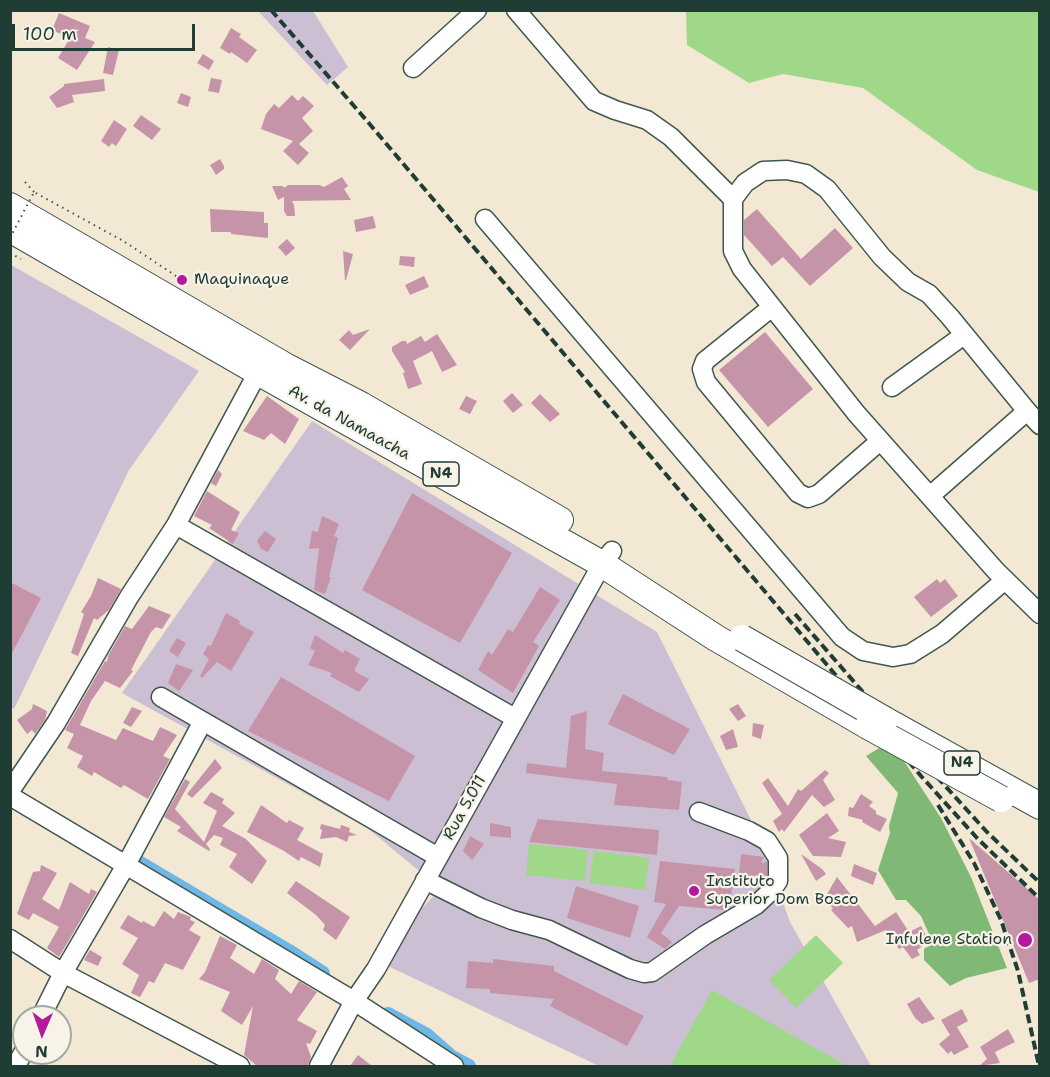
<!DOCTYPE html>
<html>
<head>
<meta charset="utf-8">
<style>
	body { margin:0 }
	#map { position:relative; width:1050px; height:1077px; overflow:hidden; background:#f2e8d3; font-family:"Shantell Sans",sans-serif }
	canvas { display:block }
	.frame { position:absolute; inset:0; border:12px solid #1f3d34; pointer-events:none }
	.north { position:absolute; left:12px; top:1005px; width:60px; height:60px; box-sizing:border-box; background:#f7f3e8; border:2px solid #a1aaa0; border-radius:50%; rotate:182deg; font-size:16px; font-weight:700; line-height:24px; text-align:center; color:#1f3d34 }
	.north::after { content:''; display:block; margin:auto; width:21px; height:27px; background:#b5179e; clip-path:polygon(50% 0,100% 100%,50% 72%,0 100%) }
	.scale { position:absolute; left:12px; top:24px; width:183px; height:27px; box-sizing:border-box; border:3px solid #1f3d34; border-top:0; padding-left:8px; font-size:18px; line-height:21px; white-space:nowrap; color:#1f3d34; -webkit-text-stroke:4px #f7f3e8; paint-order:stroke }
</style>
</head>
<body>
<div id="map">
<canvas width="1050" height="1077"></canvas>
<div class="frame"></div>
<div class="north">N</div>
<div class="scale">100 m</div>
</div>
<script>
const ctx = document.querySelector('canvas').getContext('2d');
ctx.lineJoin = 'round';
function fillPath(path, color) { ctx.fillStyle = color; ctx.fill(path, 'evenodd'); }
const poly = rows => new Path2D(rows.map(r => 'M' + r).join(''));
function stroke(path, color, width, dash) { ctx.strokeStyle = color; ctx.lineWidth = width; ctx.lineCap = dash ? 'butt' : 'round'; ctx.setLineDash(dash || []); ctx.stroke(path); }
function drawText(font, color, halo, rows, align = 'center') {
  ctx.font = font + ' "Shantell Sans",sans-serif'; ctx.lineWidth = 4.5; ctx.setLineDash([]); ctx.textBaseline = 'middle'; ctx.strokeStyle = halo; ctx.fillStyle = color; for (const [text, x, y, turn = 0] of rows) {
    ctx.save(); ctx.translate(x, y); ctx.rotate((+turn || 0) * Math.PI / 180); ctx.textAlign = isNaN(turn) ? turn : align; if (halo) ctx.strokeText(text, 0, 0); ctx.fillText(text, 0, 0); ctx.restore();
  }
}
const industrial = poly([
	[258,11,313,11,348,67,327,85],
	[11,265,199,371,129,470,14,709,11,707],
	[312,421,657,632,758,834,790,922,871,1066,599,1066,371,958,441,889,366,827,122,693]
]);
const green = poly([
	[686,11,1039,11,1039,192,977,170,863,88,783,74,749,83,687,45],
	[529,844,588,850,585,881,526,875],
	[594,851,649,858,645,890,589,883],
	[816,935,843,963,796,1008,769,980],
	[712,990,847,1066,670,1066]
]);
const forest = poly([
	[891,741,941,818,971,877,1007,968,966,978,950,986,924,960,924,949,933,943,921,916,906,900,896,900,878,870,890,833,889,826,898,793,866,756]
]);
const canal = poly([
	[137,861,289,951,323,973],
	[388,1014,427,1035,452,1057,469,1066]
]);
const building = poly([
	[59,13,90,26,85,38,95,42,77,70,58,58,70,38,52,30],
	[231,28,241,34,239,37,257,50,247,63,231,52,230,54,220,48],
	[108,47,119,50,113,75,103,73],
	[203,54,214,61,209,70,197,63],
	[211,78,222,80,219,93,208,91],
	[104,79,105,91,72,95,74,102,57,108,49,97,64,86,64,84],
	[181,93,191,97,188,107,177,103],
	[292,95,298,101,303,96,314,106,302,118,313,131,299,144,309,153,298,165,283,151,293,141,261,129,266,114,274,104,279,108],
	[141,115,161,129,152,140,133,126],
	[114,120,127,129,116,146,112,143,109,147,101,141],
	[220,159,224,166,224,169,216,175,210,165],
	[342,177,348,186,344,189,351,200,292,201,294,205,295,216,287,216,284,211,284,197,278,200,272,186,283,186,284,188,288,185,319,185,324,187],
	[210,209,264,212,264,223,268,223,268,238,231,234,231,232,211,232],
	[757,209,801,259,835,228,853,248,810,286,783,257,772,266,744,235,744,220],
	[373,216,376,228,356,232,354,220],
	[287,239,295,248,286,256,278,247],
	[343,251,353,254,346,280,345,280],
	[400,256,415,257,414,267,399,265],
	[424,276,429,287,410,295,405,285],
	[370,329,350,350,339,340,349,330,353,335],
	[765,332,813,389,768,427,719,370],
	[437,334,457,365,442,372,432,351,413,361,422,384,408,389,403,373,405,372,392,351,392,347,402,341,406,341,407,344,421,336,425,342],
	[512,393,523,405,513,413,503,401],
	[540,394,560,414,550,422,531,403],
	[267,396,299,419,285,444,271,433,264,440,243,431],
	[466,396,477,401,470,414,459,409],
	[218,470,222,474,216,486,211,483],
	[207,491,240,512,231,530,239,533,233,544,209,528,212,525,194,516],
	[412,493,512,553,460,643,362,590],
	[322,516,339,524,334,536,338,538,329,577,331,577,325,594,314,590,319,548,309,549,312,531,318,532],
	[265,531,276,539,268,552,261,549,257,541],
	[98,578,121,589,109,610,97,620,94,618,78,656,71,653,84,614,81,612,91,596],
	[937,579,940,583,945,579,958,596,931,617,914,597],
	[10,582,41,598,10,657],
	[540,587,560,600,533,642,539,646,513,693,478,670,488,651,492,655,508,629,513,632],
	[149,606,171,615,162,629,156,627,151,632,131,670,133,671,120,688,105,681,91,701,80,725,116,740,123,728,153,741,160,727,177,735,163,756,170,759,148,799,124,785,121,788,94,772,92,776,77,767,83,756,67,748,74,734,65,730,105,661,107,662,108,656,125,626,132,629],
	[226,613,240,621,239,624,254,632,231,671,217,662,202,678,200,676,209,659,203,654,208,645,211,646],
	[315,635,343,653,345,650,360,659,354,671,369,679,359,692,330,676,332,673,308,665,315,651,310,648],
	[177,638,186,643,178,657,169,651],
	[176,664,193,670,179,691,168,683],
	[281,677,415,756,389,801,248,731],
	[623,694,690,729,674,755,608,724],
	[33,704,47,711,45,720,35,734,32,730,27,734,17,720,32,709],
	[738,704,746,716,738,721,729,709],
	[132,707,142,711,131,727,123,723],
	[587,711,585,749,604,753,602,771,667,777,668,780,682,782,679,810,614,805,617,784,526,773,527,763,566,768,571,716],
	[753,723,764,725,761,739,752,736],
	[733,729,738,747,726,750,720,736],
	[215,759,222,768,192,798,187,794],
	[825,770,829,773,823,780,835,800,824,807,812,795,784,832,782,829,779,832,773,821,782,814,762,783,768,778,788,806,798,789,801,791],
	[185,779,190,782,175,809,204,842,217,811,203,803,211,792,224,799,222,803,235,813,222,826,246,839,267,861,252,884,229,867,237,854,220,845,223,838,214,835,206,844,210,849,209,851,177,831,181,827,164,817],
	[861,794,873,802,869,806,876,811,876,814,887,819,880,832,862,822,863,820,848,816,849,807,853,808],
	[261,805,287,823,289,820,304,828,297,840,323,854,320,867,301,857,299,861,284,851,247,832],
	[827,813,839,831,828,838,846,842,841,857,813,856,799,835],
	[538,819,659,830,657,855,529,842],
	[490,823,511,827,511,838,490,836],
	[321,824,340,829,341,825,350,828,349,832,357,835,349,836,347,842,336,837,320,839,322,830,320,829],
	[470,836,484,844,472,860,463,851],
	[969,838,1040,900,1040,979,1029,983],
	[741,854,764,857,761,862,763,863,767,861,767,876,739,875],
	[801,854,822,869,826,874,816,881],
	[660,861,735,869,731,896,727,896,725,910,679,906,661,933,672,942,665,949,647,937,666,904,654,902],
	[854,864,877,873,873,885,851,876],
	[41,865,57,873,42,899,59,910,70,882,89,894,91,889,97,892,59,957,47,948,59,927,33,913,29,920,17,914,33,872,40,871],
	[837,877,875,926,896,912,909,932,921,926,929,941,917,950,920,955,912,959,903,947,899,949,886,930,857,942,852,926,848,928,831,910,833,908,823,901],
	[296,881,350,917,336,940,323,930,325,925,316,915,287,893],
	[576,886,639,906,630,938,567,918],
	[164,911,174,919,178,912,191,917,190,920,195,922,189,930,201,937,183,970,165,963,154,983,149,981,140,997,131,993,139,975,122,964,138,938,120,928,128,915,142,923,143,921,154,927],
	[220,936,237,945,230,958,254,974,262,959,279,970,275,979,291,994,299,981,317,992,297,1020,317,1031,310,1044,306,1043,311,1057,308,1065,257,1066,244,1055,253,1006,242,1025,221,1011,230,992,199,979,205,972],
	[90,950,102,957,98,966,84,960],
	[493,959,554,966,554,971,644,1016,627,1046,550,1006,554,999,490,993,490,989,466,988,468,961,493,963],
	[919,997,935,1019,922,1024,915,1018,907,1004],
	[962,1009,968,1021,957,1027,969,1047,954,1055,951,1051,948,1054,939,1044,950,1035,941,1020],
	[1008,1029,1015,1042,995,1052,1000,1063,979,1066,987,1059,980,1047],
	[358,1055,372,1066,350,1066]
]);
const path = poly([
	[25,182,34,192],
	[125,242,182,280],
	[10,253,21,259]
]);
const minor = poly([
	[516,10,594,101,615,110,647,120,671,137,733,199,745,183,763,171,787,170,806,174,827,189,882,257,908,282,929,294,950,317,1027,411,930,496],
	[413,68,477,10],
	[733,199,733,251,742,269,856,413,996,571,1040,614],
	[485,219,842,637,863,651,893,657,910,654,942,634,1005,580],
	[772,307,705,361,702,369,706,382,798,493,808,498,819,494,880,441],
	[892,387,964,335],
	[1027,411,1040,425],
	[176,525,515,718],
	[161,697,438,857],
	[10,791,56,723,129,597,176,525,258,372],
	[10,796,354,1001,454,1066],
	[425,880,481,908,512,920,549,930,630,969,644,973,652,972,705,935,756,905,771,891,778,881,778,858,767,841,749,831,699,812],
	[10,939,63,973,240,1066],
	[41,1017,63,973,126,865,202,723],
	[16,1066,24,1051],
	[319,1066,354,1001,376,969,602,564,612,551]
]);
const highway = poly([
	[10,206,213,324,287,367,361,405,560,520],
	[10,229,258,372,602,564,716,638,868,726],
	[885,720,1040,806]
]);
const rail = poly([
	[271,10,367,121,921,776,977,838,1040,899],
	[795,614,929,768,986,831,1040,883],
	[938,805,974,863,1001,920,1018,971,1039,1066]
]);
const pathBridge = poly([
	[10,238,34,192,125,242]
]);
const highwayBridge = poly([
	[742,638,885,720],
	[868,726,1001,799]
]);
const markers = [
	[182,280,6,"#b5179e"],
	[694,891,6,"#b5179e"],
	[1025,940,8,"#b5179e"]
];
const shields = [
	[441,474,36],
	[962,763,36]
];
const shieldNames = [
	["N4",441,474],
	["N4",962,763]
];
const poiNames = [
	["Maquinaque",194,280],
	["Instituto",706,882],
	["Superior Dom Bosco",706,900],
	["Infulene Station",1012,940,"right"]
];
const streetNames = [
	["Av. da Namaacha",349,423,29],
	["Rua 5.011",465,808,-61]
];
fillPath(industrial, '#ccbed3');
fillPath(green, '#a0d88a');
fillPath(forest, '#80b876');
stroke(canal, '#6eb7e6', 14);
fillPath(building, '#c694a9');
stroke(minor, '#3f574c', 21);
stroke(highway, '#3f574c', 28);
stroke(path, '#3f574c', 2, [1.5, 4.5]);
stroke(minor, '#fff', 18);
stroke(highway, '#fff', 26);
stroke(rail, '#1f3d34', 4, [9, 4.5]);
stroke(highwayBridge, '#3f574c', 28, []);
stroke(pathBridge, '#3f574c', 2, [1.5, 4.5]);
stroke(highwayBridge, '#fff', 26);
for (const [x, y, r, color] of markers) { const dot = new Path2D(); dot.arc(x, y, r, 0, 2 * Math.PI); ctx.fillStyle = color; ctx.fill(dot); stroke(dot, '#f7f3e8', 2); }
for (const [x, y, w] of shields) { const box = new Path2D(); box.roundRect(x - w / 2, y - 12, w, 24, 4.5); ctx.fillStyle = '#f7f3e8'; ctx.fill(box); stroke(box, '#1f3d34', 1.5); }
drawText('bold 15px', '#1f3d34', null, shieldNames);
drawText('16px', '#1f3d34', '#f7f3e8', poiNames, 'left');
drawText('16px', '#1f3d34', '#f7f3e8', streetNames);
</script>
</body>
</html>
